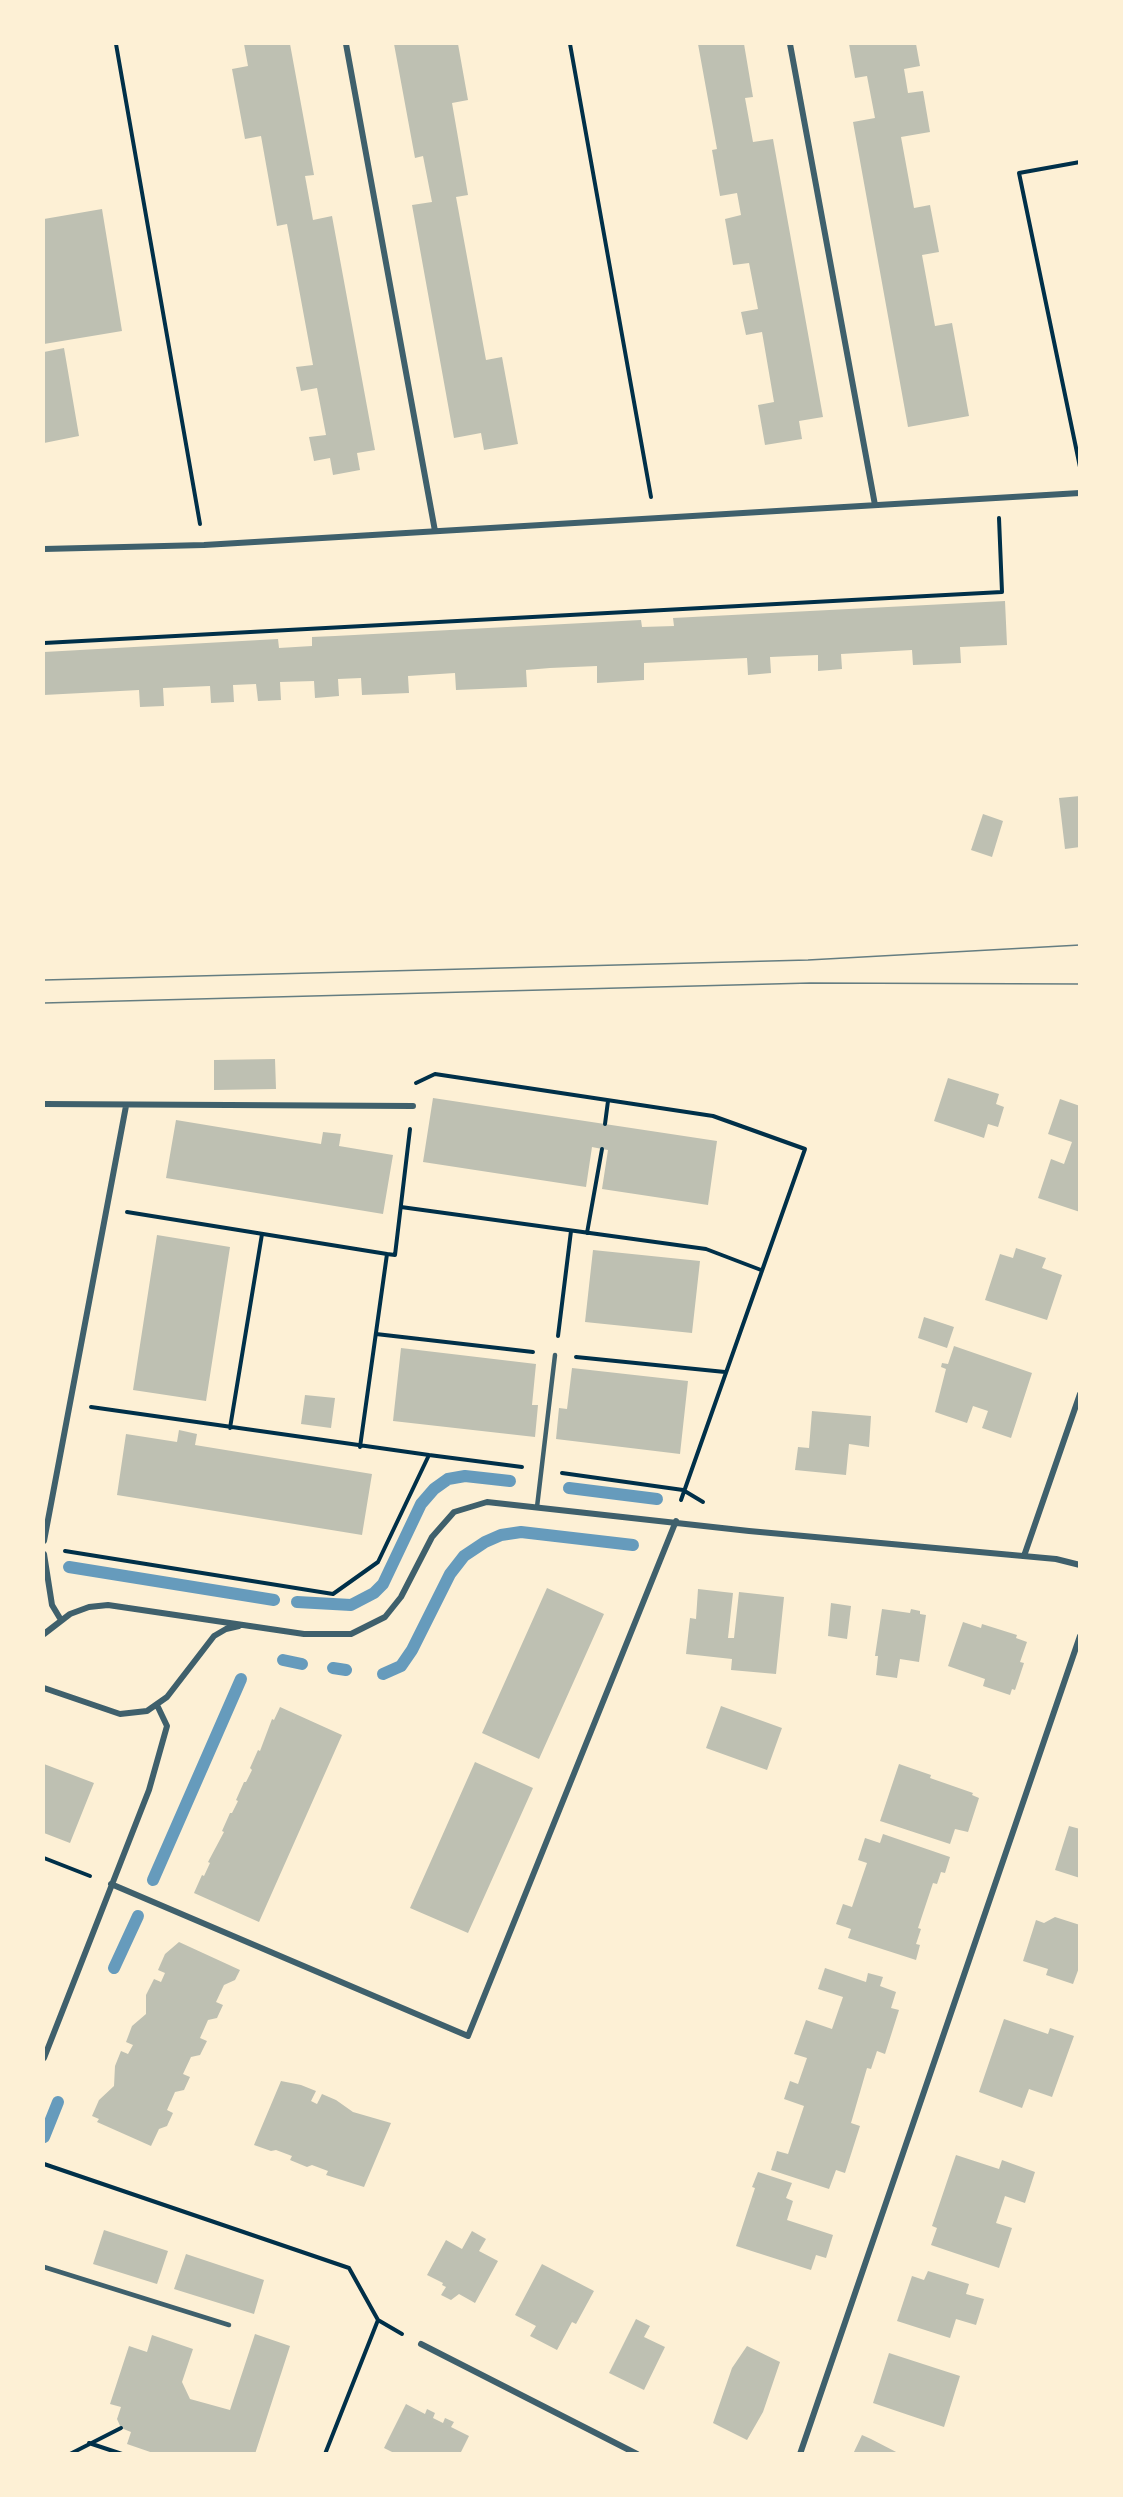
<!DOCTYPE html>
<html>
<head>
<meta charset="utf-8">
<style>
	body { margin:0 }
	#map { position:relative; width:1123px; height:2497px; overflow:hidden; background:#fdf0d5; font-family:"Work Sans",sans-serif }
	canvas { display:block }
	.frame { position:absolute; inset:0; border:45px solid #fdf0d5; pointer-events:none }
</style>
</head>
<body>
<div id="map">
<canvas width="1123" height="2497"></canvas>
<div class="frame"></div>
</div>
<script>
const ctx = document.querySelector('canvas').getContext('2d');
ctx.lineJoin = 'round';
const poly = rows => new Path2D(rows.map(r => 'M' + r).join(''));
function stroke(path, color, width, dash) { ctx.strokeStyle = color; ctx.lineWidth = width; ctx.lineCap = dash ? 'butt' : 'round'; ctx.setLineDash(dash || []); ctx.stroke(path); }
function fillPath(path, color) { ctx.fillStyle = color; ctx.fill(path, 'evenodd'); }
const stream = poly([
	[569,1488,657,1499],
	[69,1567,274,1600],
	[297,1602,351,1605,374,1593,383,1584,421,1504,434,1489,448,1479,465,1476,510,1481],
	[283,1660,302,1664],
	[333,1668,346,1670],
	[383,1674,401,1666,412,1650,450,1574,464,1556,485,1542,501,1535,521,1532,633,1545],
	[153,1880,241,1679],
	[114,1968,138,1916],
	[44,2137,58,2102]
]);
const building = poly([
	[244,44,290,44,314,175,305,176,313,220,332,216,375,450,357,453,360,470,333,475,330,458,314,461,309,437,326,435,317,388,301,391,296,367,313,365,287,224,277,226,261,136,245,139,232,69,248,66],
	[394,44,458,44,468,100,452,103,468,195,456,197,486,360,502,357,518,444,484,450,481,433,454,438,412,205,432,202,423,156,415,158],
	[698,44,744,44,753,97,745,98,753,142,773,139,823,417,799,421,802,439,765,445,758,405,774,402,762,332,746,335,741,312,758,309,749,263,733,265,725,219,741,215,737,193,720,196,712,150,717,149],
	[849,44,916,44,920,66,904,69,908,93,923,91,930,132,901,137,914,208,930,205,939,252,922,255,935,326,952,323,969,416,908,427,853,122,875,118,867,76,855,78],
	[102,209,122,331,44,344,44,219],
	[64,348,79,436,44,443,44,352],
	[1005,601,1007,645,960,647,961,663,913,665,912,650,841,654,842,669,818,671,818,655,770,657,771,673,748,675,747,658,644,663,644,680,597,683,597,666,550,668,526,670,527,687,456,690,455,673,408,676,409,693,362,695,361,678,338,679,339,696,315,698,314,681,280,682,281,700,258,701,256,684,233,685,234,702,211,703,210,686,163,688,164,706,140,707,139,690,44,695,44,652,278,639,279,648,312,646,312,637,335,636,641,620,642,627,674,626,673,618],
	[1080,796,1080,847,1065,849,1059,798],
	[983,814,1003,821,992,857,971,850],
	[275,1059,276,1089,214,1090,214,1060],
	[948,1078,999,1094,996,1104,1004,1107,998,1127,988,1124,984,1138,934,1121],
	[433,1098,717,1141,708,1205,602,1189,608,1150,602,1149,592,1147,586,1187,423,1162],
	[1060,1099,1080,1106,1080,1212,1038,1198,1051,1159,1064,1164,1072,1142,1048,1134],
	[176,1120,321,1144,323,1132,341,1134,339,1146,393,1155,383,1214,166,1178],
	[157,1235,230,1247,206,1401,133,1390],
	[1016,1248,1046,1258,1042,1268,1062,1275,1047,1320,985,1300,1000,1254,1013,1258],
	[593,1250,700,1261,692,1333,585,1322],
	[924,1317,954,1327,947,1348,918,1338],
	[954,1346,1032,1373,1011,1438,982,1428,988,1411,973,1406,967,1423,935,1412,946,1369,941,1367,942,1363,948,1364],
	[401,1348,536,1364,532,1405,538,1405,535,1437,393,1421],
	[572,1368,688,1381,680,1454,556,1439,559,1408,567,1409],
	[305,1395,335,1398,331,1428,301,1424],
	[812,1411,871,1416,869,1447,849,1444,846,1475,795,1470,798,1447,809,1448],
	[179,1430,197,1434,195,1445,372,1474,362,1535,117,1495,126,1434,177,1442],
	[547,1588,604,1614,539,1759,482,1733],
	[698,1589,733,1593,728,1638,734,1638,739,1592,784,1597,776,1674,731,1670,732,1659,686,1654,690,1618,696,1619],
	[831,1603,851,1606,847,1639,828,1636],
	[882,1609,910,1613,911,1609,920,1611,920,1614,926,1615,919,1662,900,1659,897,1678,876,1675,878,1656,875,1656],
	[963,1622,981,1628,982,1624,1017,1635,1016,1638,1027,1642,1020,1662,1024,1663,1015,1690,1012,1689,1010,1695,983,1686,985,1679,948,1666],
	[721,1706,782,1728,767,1770,706,1748],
	[280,1707,342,1735,259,1922,194,1893,202,1875,204,1876,210,1863,208,1862,224,1832,222,1831,230,1813,232,1813,238,1801,236,1800,244,1782,246,1782,252,1770,250,1768,258,1750,260,1751,272,1719,274,1720],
	[475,1762,533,1788,468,1933,410,1908],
	[44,1764,94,1783,70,1843,44,1833],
	[899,1764,931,1775,930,1778,973,1793,972,1795,979,1798,968,1832,955,1829,950,1844,880,1821],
	[1069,1826,1080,1829,1080,1878,1055,1870],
	[883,1834,950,1857,945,1873,941,1872,937,1884,933,1883,918,1928,921,1929,916,1944,920,1945,916,1960,848,1938,851,1929,836,1924,843,1904,852,1907,867,1863,858,1860,865,1838,880,1843],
	[1055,1917,1080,1925,1080,1965,1073,1984,1046,1975,1048,1969,1023,1961,1036,1920,1044,1923],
	[179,1942,240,1970,235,1980,224,1985,216,2002,223,2005,217,2018,208,2020,200,2038,207,2041,200,2055,191,2057,183,2074,190,2077,184,2090,175,2092,167,2110,173,2113,167,2126,159,2129,151,2146,97,2122,99,2119,92,2116,99,2100,114,2086,115,2066,121,2051,128,2054,133,2045,126,2042,132,2026,146,2014,146,1995,154,1979,161,1982,165,1973,158,1970,165,1954],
	[825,1968,866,1982,868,1973,883,1977,880,1986,896,1992,891,2008,899,2010,885,2054,877,2051,871,2069,867,2068,851,2123,860,2126,845,2173,836,2170,829,2189,771,2170,777,2151,788,2154,804,2106,784,2099,790,2081,798,2084,807,2058,794,2054,806,2020,832,2029,843,1997,818,1989],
	[1004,2019,1048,2034,1050,2028,1074,2036,1052,2097,1029,2089,1022,2108,979,2092],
	[281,2081,301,2085,316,2091,311,2101,317,2104,322,2094,336,2100,353,2112,391,2123,364,2187,326,2175,328,2171,312,2165,307,2167,290,2160,292,2156,276,2150,271,2151,254,2145],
	[956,2155,999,2169,1002,2160,1035,2172,1025,2203,1005,2196,996,2223,1012,2228,999,2268,931,2245,937,2228,932,2226],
	[758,2172,792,2183,786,2198,793,2201,787,2220,833,2235,826,2258,816,2255,811,2270,736,2246,755,2188,752,2187],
	[104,2230,168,2251,157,2284,93,2264],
	[472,2231,486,2239,479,2251,498,2261,475,2303,459,2294,451,2300,441,2295,446,2287,442,2285,443,2283,427,2275,446,2240,462,2249],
	[186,2254,264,2280,254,2314,174,2289],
	[542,2264,594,2291,576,2324,572,2322,557,2350,530,2336,536,2326,515,2315],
	[928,2271,969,2284,966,2294,984,2299,976,2325,956,2319,950,2338,897,2321,912,2276,924,2280],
	[636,2319,650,2326,644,2337,665,2347,644,2390,609,2373],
	[255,2334,290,2346,255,2454,156,2454,127,2444,131,2432,121,2428,117,2419,121,2407,110,2404,129,2346,147,2352,152,2335,193,2349,182,2382,190,2399,230,2410],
	[747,2346,780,2362,763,2412,747,2440,713,2423,732,2368],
	[889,2353,960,2376,944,2427,873,2403],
	[406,2404,425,2414,427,2409,435,2413,433,2418,443,2423,445,2418,454,2422,451,2427,469,2436,460,2454,396,2454,384,2448],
	[862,2435,871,2439,900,2454,853,2454]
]);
const path = poly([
	[116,44,200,524],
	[570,44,651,497],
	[1080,162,1019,173,1080,467],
	[44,643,1002,592,999,518],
	[416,1083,435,1074,713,1116,805,1149,681,1500],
	[605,1124,608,1101],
	[401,1207,706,1249,761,1270],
	[127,1212,387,1254,360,1447],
	[587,1233,602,1149],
	[387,1254,395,1255,410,1129],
	[376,1334,533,1352],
	[558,1336,571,1231],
	[576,1357,725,1372],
	[91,1407,429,1455],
	[230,1428,262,1234],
	[562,1473,683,1490,703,1502],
	[65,1551,333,1594,378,1562,429,1455,522,1467],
	[44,1858,90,1876],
	[44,2164,349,2268,378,2320,325,2454],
	[378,2320,402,2334],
	[89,2443,122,2454],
	[70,2454,121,2428]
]);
const service = poly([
	[537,1507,555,1355],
	[44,2267,229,2325]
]);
const minor = poly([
	[346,44,435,531],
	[790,44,875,505],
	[44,549,204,545,1080,493],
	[44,1104,413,1106],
	[44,1541,126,1106],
	[44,1554,52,1605,61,1620],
	[1024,1556,1080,1394],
	[44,1634,70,1614,89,1607,108,1605,304,1634,351,1634,385,1617,401,1597,432,1537,454,1512,487,1502,749,1531,1056,1559,1080,1565],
	[44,1688,120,1714,147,1711,167,1697,214,1636,226,1629,239,1626],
	[111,1884,468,2036,676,1521],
	[44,2058,149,1790,167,1726,157,1705],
	[421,2344,637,2454],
	[800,2454,1080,1636]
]);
const tram = poly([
	[44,980,808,960,1080,945],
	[44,1003,810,983,1080,984]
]);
stroke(stream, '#669bbc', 12);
fillPath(building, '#bec0b2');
stroke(path, '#003049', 4);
stroke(service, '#3f606c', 4.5);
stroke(minor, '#3f606c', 6);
stroke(tram, '#657d81', 1.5);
</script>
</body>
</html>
